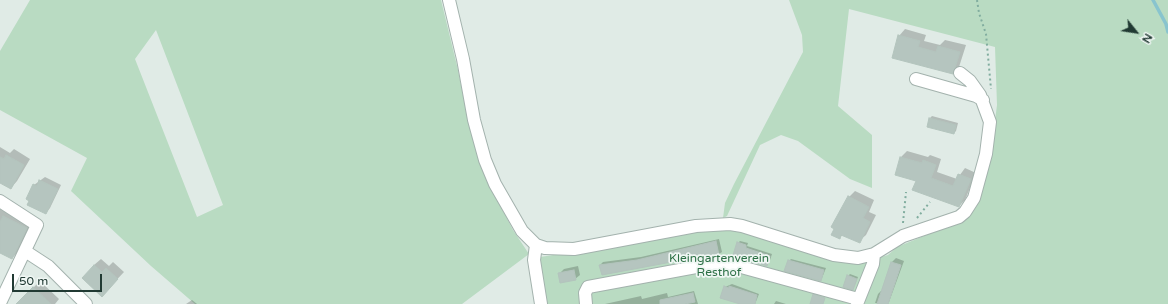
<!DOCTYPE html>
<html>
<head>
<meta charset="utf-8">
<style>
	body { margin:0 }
	#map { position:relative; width:1168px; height:304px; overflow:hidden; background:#e0ebe6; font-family:"Varela Round",sans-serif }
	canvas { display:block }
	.north { position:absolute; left:1116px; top:12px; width:40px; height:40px; -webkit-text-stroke:3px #f0f7f4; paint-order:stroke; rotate:120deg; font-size:11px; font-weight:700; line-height:16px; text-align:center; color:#213a33 }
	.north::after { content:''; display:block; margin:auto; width:14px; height:18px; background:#213a33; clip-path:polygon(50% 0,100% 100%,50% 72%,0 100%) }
	.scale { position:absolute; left:12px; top:274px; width:90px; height:18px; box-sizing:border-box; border:2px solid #213a33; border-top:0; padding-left:5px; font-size:12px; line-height:14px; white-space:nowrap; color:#213a33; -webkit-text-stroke:3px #f0f7f4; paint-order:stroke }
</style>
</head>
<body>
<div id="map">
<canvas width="1168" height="304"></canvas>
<div class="north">N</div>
<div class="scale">50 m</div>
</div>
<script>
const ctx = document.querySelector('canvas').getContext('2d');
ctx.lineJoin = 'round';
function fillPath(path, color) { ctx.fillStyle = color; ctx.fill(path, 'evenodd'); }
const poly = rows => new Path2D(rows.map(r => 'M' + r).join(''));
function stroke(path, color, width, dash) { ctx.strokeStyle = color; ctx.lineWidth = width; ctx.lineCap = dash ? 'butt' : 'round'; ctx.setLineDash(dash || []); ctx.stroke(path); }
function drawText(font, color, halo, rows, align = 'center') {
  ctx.font = font + ' "Varela Round",sans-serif'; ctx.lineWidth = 3.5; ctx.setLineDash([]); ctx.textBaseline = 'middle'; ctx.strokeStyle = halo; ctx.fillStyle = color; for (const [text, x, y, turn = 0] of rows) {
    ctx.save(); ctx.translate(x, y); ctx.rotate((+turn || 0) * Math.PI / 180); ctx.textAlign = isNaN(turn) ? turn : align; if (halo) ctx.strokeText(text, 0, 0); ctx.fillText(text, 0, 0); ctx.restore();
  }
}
const green = poly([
	[30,0,441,0,458,70,468,121,499,203,513,230,529,254,462,304,195,304,151,266,71,191,87,158,0,110,0,51],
	[156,30,223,205,197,217,135,59],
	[789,0,1168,0,1168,304,546,304,540,257,606,247,698,229,738,229,864,262,888,255,897,247,968,218,976,207,992,144,997,105,995,47,849,9,838,106,872,135,872,188,850,179,798,141,781,135,760,145,727,216,723,218,725,203,734,184,803,52,802,35]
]);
const shadow = poly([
	[905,29,926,35,924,41,940,45,945,40,966,45,959,67,952,73,899,36],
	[932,116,958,123,956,131,954,133,930,118],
	[0,147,10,153,14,149,30,159,17,181,11,188,0,181],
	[907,151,928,157,930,155,941,159,937,172,957,179,965,168,976,173,965,200,959,206,917,180,901,157],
	[45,177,61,185,50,208,46,213,34,185],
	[855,191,874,200,869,212,876,215,866,235,859,241,843,235,839,238,849,197],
	[0,208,8,213,33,221,19,251,12,258,0,252],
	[719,239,722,252,719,254,600,265,603,262,641,257],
	[740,241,748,243,747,246,772,254,769,263,767,265,738,243],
	[896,258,904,261,889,302,888,304,875,303,878,294,882,290,892,262],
	[101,259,109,266,113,262,124,272,108,289,94,265],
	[791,259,826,268,822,278,820,280,789,261],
	[578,266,580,275,575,279,559,274,564,269],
	[850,274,858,277,853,289,848,276],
	[40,281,59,299,55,304,17,304],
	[732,284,759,294,755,304,743,304,725,287],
	[694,291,698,304,605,304,641,296,642,299,667,293,668,297],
	[192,300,197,304,186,304],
	[776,301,786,304,774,304]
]);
const stream = poly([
	[1153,0,1166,24,1168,32]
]);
const building = poly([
	[898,35,920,41,918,47,936,52,938,46,960,52,953,74,892,58,898,35],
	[929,118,956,125,954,134,927,127,929,118],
	[6,155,24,165,11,189,0,183,0,157,4,159,6,155],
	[900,157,922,163,923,160,936,165,931,178,953,186,958,174,971,179,959,207,912,190,916,181,895,175,900,157],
	[39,180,58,189,46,214,27,205,29,201,26,199,33,184,37,186,39,180],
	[848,196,869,207,863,218,870,222,860,243,841,235,840,239,831,235,834,229,831,227,848,196],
	[3,216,27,228,12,259,0,253,0,222,3,216],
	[716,241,719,255,710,257,709,255,602,275,599,265,637,260,716,241],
	[737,242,746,245,746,248,770,256,767,266,733,255,737,242],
	[788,260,824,270,821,281,784,271,788,260],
	[891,262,901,265,888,304,877,304,891,262],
	[94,265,102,272,106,268,118,279,102,297,82,278,94,265],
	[574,270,576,280,560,283,558,273,574,270],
	[847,275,857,279,853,290,843,287,847,275],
	[724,286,729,288,729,286,757,295,755,304,740,304,720,298,724,286],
	[33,287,51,304,16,304,33,287],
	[693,293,695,302,685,304,660,304,660,300,693,293],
	[813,294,825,298,823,304,810,304,813,294]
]);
const path = poly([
	[977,0,979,13,986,34,991,89],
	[917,218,930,202],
	[903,223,906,192]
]);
const minor = poly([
	[449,0,463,59,474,120,485,160,495,184,522,231,536,245,545,248,574,249,696,226,730,224,742,226,834,255,858,258,874,254,903,236,959,217,965,212,974,198,986,154,990,122,980,95,970,81,960,73],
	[916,79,976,96,983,100],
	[0,201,37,225,0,303],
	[536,245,534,260,541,304],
	[25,251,48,266,86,304],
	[586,304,585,293,588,287,723,262,858,299],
	[857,304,873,264,874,254]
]);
const parkNames = [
	["Kleingartenverein",719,259],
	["Resthof",719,273]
];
fillPath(green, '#b9dbc2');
fillPath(shadow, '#0003');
stroke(stream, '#89c4ce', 3.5);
fillPath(building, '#b5c5bf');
stroke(building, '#b3c4bd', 1);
stroke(minor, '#a3b2ad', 14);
stroke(path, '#81ad9f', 2, [2, 3]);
stroke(minor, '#fff', 12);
drawText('12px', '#2d7046', '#f0f7f4', parkNames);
</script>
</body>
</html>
